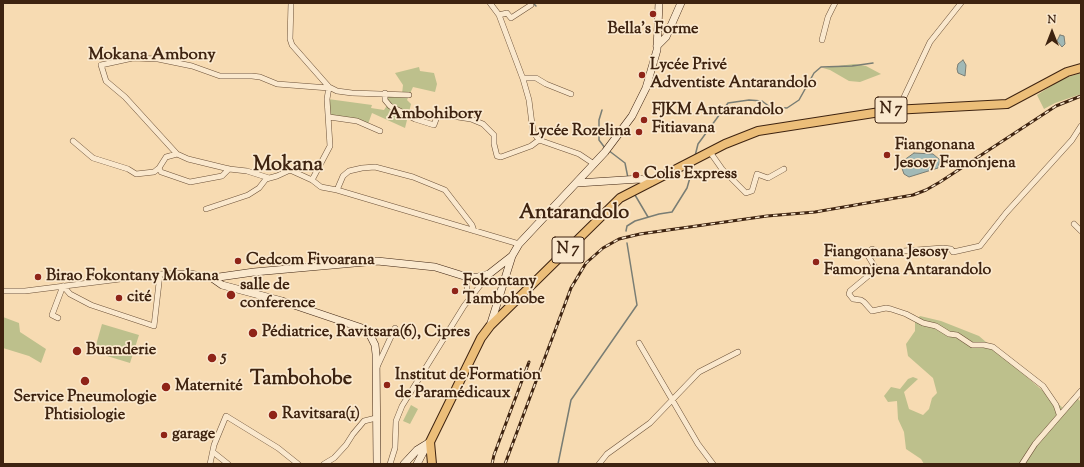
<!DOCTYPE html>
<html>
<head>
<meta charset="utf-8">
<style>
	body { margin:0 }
	#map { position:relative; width:1084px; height:467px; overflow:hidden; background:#f7dbb2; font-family:"Sorts Mill Goudy",serif }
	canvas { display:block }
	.frame { position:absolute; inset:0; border:4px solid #3e2310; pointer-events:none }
	.north { position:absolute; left:1032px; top:12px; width:40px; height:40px; -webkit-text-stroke:3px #fae8cd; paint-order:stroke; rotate:0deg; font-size:11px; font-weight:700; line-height:16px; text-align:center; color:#3e2310 }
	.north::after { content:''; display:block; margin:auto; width:14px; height:18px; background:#3e2310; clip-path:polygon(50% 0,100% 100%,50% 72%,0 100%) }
</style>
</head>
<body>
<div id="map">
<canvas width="1084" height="467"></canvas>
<div class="frame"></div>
<div class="north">N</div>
</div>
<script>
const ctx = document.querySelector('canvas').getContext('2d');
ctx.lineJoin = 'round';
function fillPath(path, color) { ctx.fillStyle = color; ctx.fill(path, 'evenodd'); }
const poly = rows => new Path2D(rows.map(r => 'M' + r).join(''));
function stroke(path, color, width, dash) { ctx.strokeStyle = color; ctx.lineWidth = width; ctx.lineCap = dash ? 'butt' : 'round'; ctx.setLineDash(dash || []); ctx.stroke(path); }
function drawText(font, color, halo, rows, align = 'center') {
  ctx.font = font + ' "Sorts Mill Goudy",serif'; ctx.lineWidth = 3.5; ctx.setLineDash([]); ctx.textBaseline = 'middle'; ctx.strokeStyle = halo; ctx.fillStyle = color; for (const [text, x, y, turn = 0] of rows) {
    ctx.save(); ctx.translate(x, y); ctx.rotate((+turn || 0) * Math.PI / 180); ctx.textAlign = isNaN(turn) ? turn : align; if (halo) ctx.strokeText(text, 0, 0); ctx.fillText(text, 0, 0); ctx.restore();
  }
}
const green = poly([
	[854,64,866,66,881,74,860,82,849,81,830,70,823,68],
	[419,67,420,71,434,73,437,84,435,92,413,87,407,100,411,104,405,128,372,113,368,124,330,116,328,99,372,105,371,108,384,110,388,104,380,94,402,94,403,85,395,73],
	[1081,73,1081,94,1055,103,1044,109,1037,95,1062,79],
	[920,316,941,321,979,336,1063,408,1077,398,1081,402,1081,464,924,464,921,459,906,449,904,432,898,419,897,401,888,402,884,396,891,387,900,389,908,379,913,377,918,379,904,392,909,409,923,415,929,409,932,398,937,393,933,378,908,356,906,344,915,331,915,321],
	[3,317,19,323,20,332,46,349,41,363,29,356,3,348],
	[102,324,139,335,130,363,94,352],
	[411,405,418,409,410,424,403,421]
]);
const water = poly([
	[1060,35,1064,36,1065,44,1062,47,1057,41,1060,35],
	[963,60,966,65,965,76,958,73,957,69,958,64,963,60],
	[914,153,933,154,940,160,938,168,909,177,904,174,900,163,914,153]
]);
const stream = poly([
	[533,3,536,6],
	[602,110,599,120,599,140,605,148],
	[608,150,625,163,628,178],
	[695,156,698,144,728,103,749,100,762,101,770,107,787,108,799,100,814,73,821,67,852,66,873,63],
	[635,195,648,217],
	[626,231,627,226,635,221,659,214,672,212,687,188,694,164],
	[558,464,571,400,637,305,627,243]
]);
const street = poly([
	[291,3,290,39,292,45,329,87,327,99,330,146,312,180],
	[490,3,499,15,523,79,529,100,533,132,539,140,579,154,594,164],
	[499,15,507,13,511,18,531,5],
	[822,40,828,17,835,3],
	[523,78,536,78,546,84,571,94],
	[329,87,337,91,352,93,409,95],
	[385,93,385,100,390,106,415,119,434,125,438,114,471,119,483,124,494,135,494,144,497,156,501,157,531,146,539,140],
	[902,109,904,97,930,42,961,3],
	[329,117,357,121,380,131],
	[73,141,93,158,128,169,136,174,154,172,159,168,166,157,177,154],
	[710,152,722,169,746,193,752,191,757,174,768,178,784,169],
	[159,168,161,172,190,182,222,176,229,169],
	[269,178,247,171,229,169,188,159,177,154,125,97,106,81,101,65,133,58,158,59,192,66,220,76,252,76,260,77,277,84,329,88],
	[337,190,343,176,349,171,362,168,375,167,413,177,445,190,472,225,474,231],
	[206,209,248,195,259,188,266,179,277,176,290,170,312,180,321,187,337,190,519,244],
	[1074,224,1081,231],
	[467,277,467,290,472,296],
	[63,286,70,294,91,305,154,326,160,274],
	[3,291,25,291,160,274,191,273,212,278],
	[58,318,52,315,63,286],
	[639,343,698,444,713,464],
	[377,367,395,328],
	[1059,414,1056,405,1043,386,993,347,984,345,972,345,957,335,949,334,936,326,923,323,906,314,891,309,886,308,872,311,864,302,861,300,853,299,849,294,850,291,874,271,876,269,867,254,872,249,879,252,890,252,943,248,951,249,953,252,980,246,1006,213,1072,140,1081,126],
	[213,452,228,464],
	[210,464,214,445,226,416,278,448,298,464],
	[324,464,334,458,346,445,353,434,364,421,376,418],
	[390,464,395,448,396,421,402,406,464,306,489,274],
	[599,464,607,454,650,423,699,372,738,352],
	[1022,464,1035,444,1081,391]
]);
const secondary = poly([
	[657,46,666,37,681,3],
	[577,183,640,179,651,182],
	[212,278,254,272,377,261,435,267,467,277,478,277,489,274,512,256],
	[212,278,222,285,282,301,362,328,370,335,375,345,376,354,377,464],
	[490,326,512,256,519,244,605,152,632,116,646,88,657,50,659,3],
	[404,464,417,450,430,442],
	[417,464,427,445]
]);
const primary = poly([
	[432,464,430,442,481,338,490,326,620,198,725,144,758,131,893,110,1007,104,1067,72,1081,68]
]);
const rail = poly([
	[492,464,494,455,529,362],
	[505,464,571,288,586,263,603,248,619,239,640,234,767,216,815,212,913,195,926,190,940,182,1056,106,1081,96]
]);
const markers = [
	[653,14,4,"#8f2418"],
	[642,75,4,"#8f2418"],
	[644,120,4,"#8f2418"],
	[639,132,4,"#8f2418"],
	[887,155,4,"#8f2418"],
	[636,175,4,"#8f2418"],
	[238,261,4,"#8f2418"],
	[816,262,4,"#8f2418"],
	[38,277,4,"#8f2418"],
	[455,291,4,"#8f2418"],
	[231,295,5,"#8f2418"],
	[119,298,4,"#8f2418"],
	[253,333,5,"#8f2418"],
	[77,351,5,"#8f2418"],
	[212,358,5,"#8f2418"],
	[85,381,5,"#8f2418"],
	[387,385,4,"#8f2418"],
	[166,387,5,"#8f2418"],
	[273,415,5,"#8f2418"],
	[164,435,4,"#8f2418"]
];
const shields = [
	[891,110,32],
	[568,250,32]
];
const shieldNames = [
	["N 7",891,110],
	["N 7",568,250]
];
const poiNames = [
	["Bella's Forme",653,30,"center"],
	["Lycée Privé",650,66],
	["Adventiste Antarandolo",650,84],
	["FJKM Antarandolo",652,111],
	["Fitiavana",652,129],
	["Lycée Rozelina",631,132,"right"],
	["Fiangonana",895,146],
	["Jesosy Famonjena",895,164],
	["Colis Express",644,175],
	["Fiangonana Jesosy",824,253],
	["Famonjena Antarandolo",824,271],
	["Cedcom Fivoarana",246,261],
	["Birao Fokontany Mokana",46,277],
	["Fokontany",463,282],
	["Tambohobe",463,300],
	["salle de",240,286],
	["conference",240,304],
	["cité",127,298],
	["Pédiatrice, Ravitsara(6), Cipres",262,333],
	["Buanderie",86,351],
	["5",221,358],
	["Institut de Formation",395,376],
	["de Paramédicaux",395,394],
	["Maternité",175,387],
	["Service Pneumologie",85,398,"center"],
	["Phtisiologie",85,416,"center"],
	["Ravitsara(1)",282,415],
	["garage",172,435]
];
const neighbourhoodNames = [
	["Mokana Ambony",152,56],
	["Ambohibory",435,115]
];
const districtNames = [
	["Mokana",288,167],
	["Antarandolo",574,215],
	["Tambohobe",301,381]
];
fillPath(green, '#bdc08c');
fillPath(water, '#a1b9b6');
stroke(water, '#797d74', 1);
stroke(stream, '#797d74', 1.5);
stroke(street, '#6c5138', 6);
stroke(secondary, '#3e2310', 8);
stroke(primary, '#3e2310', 10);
stroke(street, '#fae8cd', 5);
stroke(secondary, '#fae8cd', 7);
stroke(primary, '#ecbe79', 8);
stroke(rail, '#3e2310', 3);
stroke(rail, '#fae8cd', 1.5, [4.5]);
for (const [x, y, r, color] of markers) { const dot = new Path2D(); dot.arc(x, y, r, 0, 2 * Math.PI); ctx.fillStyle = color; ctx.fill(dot); stroke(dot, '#fae8cd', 1.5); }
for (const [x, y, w] of shields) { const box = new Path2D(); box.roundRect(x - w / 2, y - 13, w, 26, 3); ctx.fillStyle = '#fae8cd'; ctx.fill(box); stroke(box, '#3e2310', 1); }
drawText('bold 15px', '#3e2310', null, shieldNames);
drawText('bold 16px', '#3e2310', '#fae8cd', poiNames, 'left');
drawText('bold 17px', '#3e2310', '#fae8cd', neighbourhoodNames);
drawText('bold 20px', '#3e2310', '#fae8cd', districtNames);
</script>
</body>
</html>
